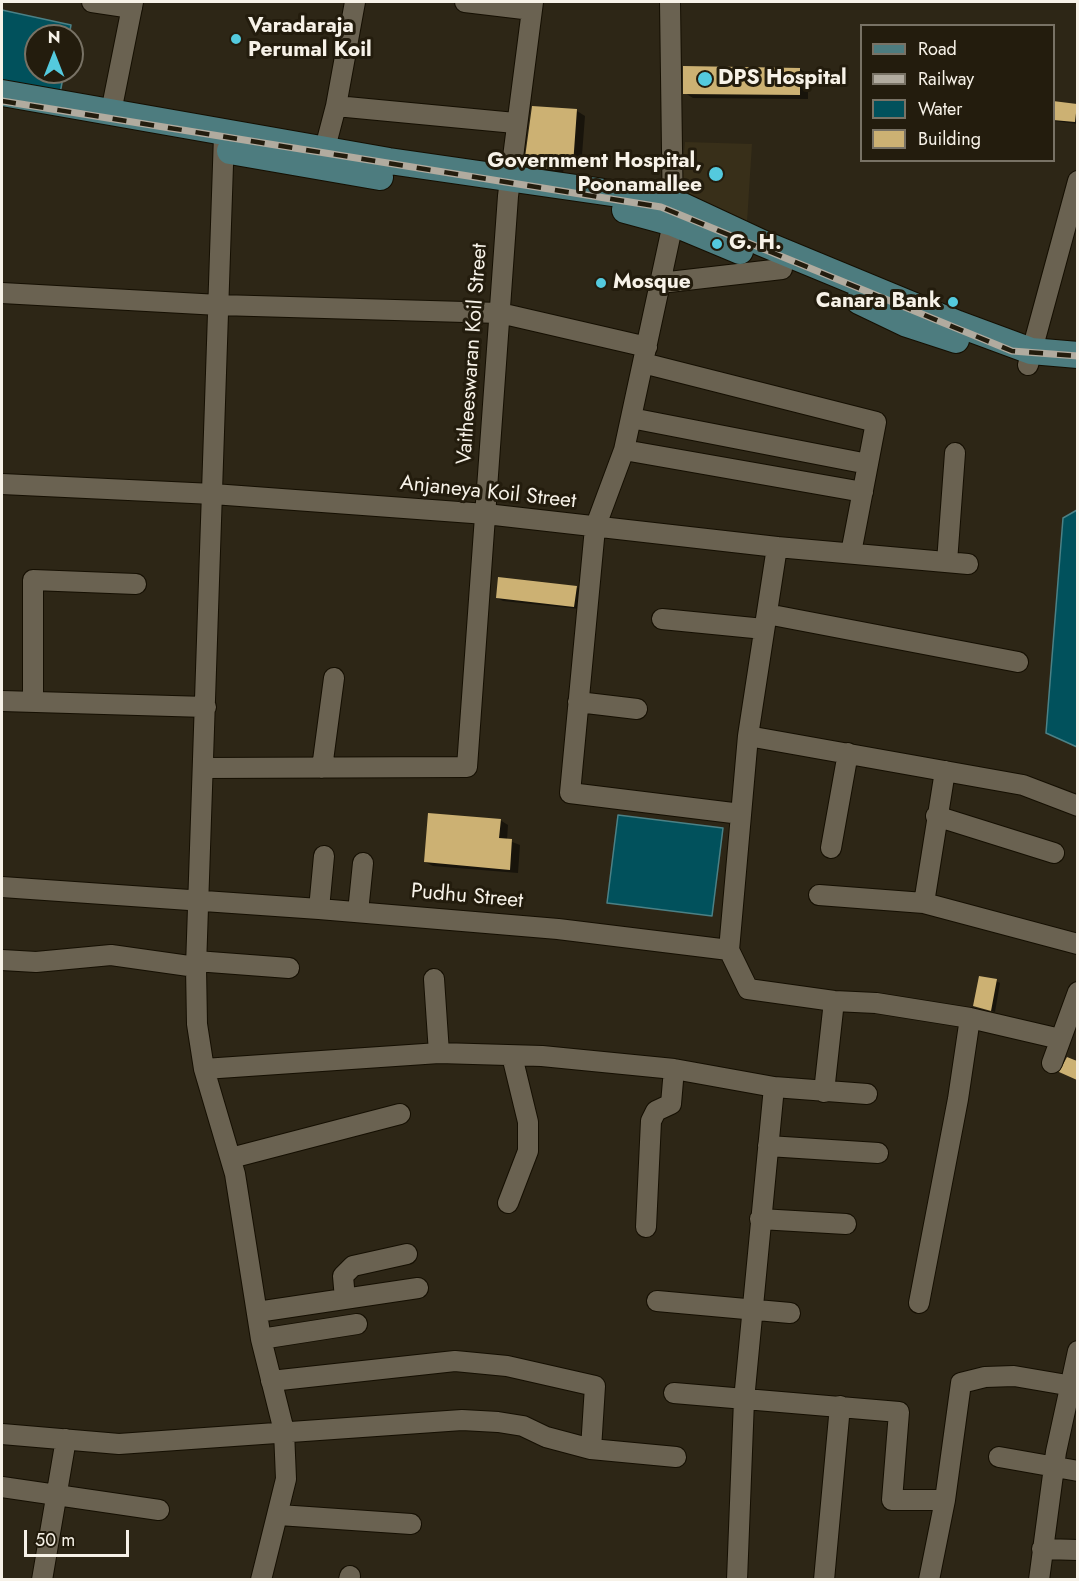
<!DOCTYPE html>
<html>
<head>
<meta charset="utf-8">
<style>
	body { margin:0 }
	#map { position:relative; width:1079px; height:1581px; overflow:hidden; background:#2d2616; font-family:Jost,sans-serif }
	canvas { display:block }
	.frame { position:absolute; inset:0; border:3px solid #f7f2e8; pointer-events:none }
	.legend { position:absolute; left:860px; top:24px; width:195px; height:138px; box-sizing:border-box; background:#231c0d; border:2px solid #787265; margin:0; padding:8px 10px; list-style:none; font-size:18px; color:#f7f2e8 }
	.legend li { display:flex; align-items:center; gap:12px; height:30px }
	.legend b { width:30px; border:2px solid #787265 }
	.north { position:absolute; left:24px; top:24px; width:60px; height:60px; box-sizing:border-box; background:#231c0d; border:2px solid #787265; border-radius:50%; rotate:0deg; font-size:16px; font-weight:700; line-height:24px; text-align:center; color:#f7f2e8 }
	.north::after { content:''; display:block; margin:auto; width:21px; height:27px; background:#54cade; clip-path:polygon(50% 0,100% 100%,50% 72%,0 100%) }
	.scale { position:absolute; left:24px; top:1530px; width:105px; height:27px; box-sizing:border-box; border:3px solid #f7f2e8; border-top:0; padding-left:8px; font-size:18px; line-height:21px; white-space:nowrap; color:#f7f2e8; -webkit-text-stroke:4px #231c0d; paint-order:stroke }
</style>
</head>
<body>
<div id="map">
<canvas width="1079" height="1581"></canvas>
<div class="frame"></div>
<ul class="legend">
<li><b style="height:8px;background:#4d7c7f"></b>Road</li>
<li><b style="height:8px;background:#b1ab9f"></b>Railway</li>
<li><b style="height:16px;background:#01515c"></b>Water</li>
<li><b style="height:16px;background:#ccb173"></b>Building</li>
</ul>
<div class="north">N</div>
<div class="scale">50 m</div>
</div>
<script>
const ctx = document.querySelector('canvas').getContext('2d');
ctx.lineJoin = 'round';
function fillPath(path, color) { ctx.fillStyle = color; ctx.fill(path, 'evenodd'); }
const poly = rows => new Path2D(rows.map(r => 'M' + r).join(''));
function stroke(path, color, width, dash) { ctx.strokeStyle = color; ctx.lineWidth = width; ctx.lineCap = dash ? 'butt' : 'round'; ctx.setLineDash(dash || []); ctx.stroke(path); }
function drawText(font, color, halo, rows, align = 'center') {
  ctx.font = font + ' Jost,sans-serif'; ctx.lineWidth = 6; ctx.setLineDash([]); ctx.textBaseline = 'middle'; ctx.strokeStyle = halo; ctx.fillStyle = color; for (const [text, x, y, turn = 0] of rows) {
    ctx.save(); ctx.translate(x, y); ctx.rotate((+turn || 0) * Math.PI / 180); ctx.textAlign = isNaN(turn) ? turn : align; if (halo) ctx.strokeText(text, 0, 0); ctx.fillText(text, 0, 0); ctx.restore();
  }
}
const built = poly([
	[685,142,752,144,746,238,679,205]
]);
const water = poly([
	[2,10,71,25,69,36,36,36,36,72,64,72,59,99,2,89,2,10],
	[1077,510,1077,747,1046,733,1063,518,1077,510],
	[618,815,723,828,712,916,607,903,618,815]
]);
const shadow = poly([
	[800,69,808,74,808,99,693,98,685,93],
	[1054,102,1078,106,1078,124,1054,121],
	[577,111,585,116,581,168,564,167,563,173,534,169,526,164],
	[576,587,582,590,580,609,503,601,497,598],
	[500,820,508,825,507,840,520,845,518,873,433,866,425,862],
	[996,981,1000,983,995,1012,975,1006]
]);
const building = poly([
	[683,66,800,68,800,95,683,94],
	[1053,101,1077,104,1075,122,1053,120],
	[532,106,577,109,573,165,556,163,555,170,524,165],
	[498,577,577,586,574,607,496,598],
	[428,813,501,819,499,838,512,839,510,870,424,862],
	[979,976,997,979,991,1011,973,1006],
	[1067,1057,1077,1061,1077,1080,1059,1072]
]);
const minor = poly([
	[92,2,132,8],
	[465,2,532,10],
	[670,2,673,223,624,450,595,528,570,793,741,814],
	[336,106,515,123],
	[111,112,133,2],
	[224,135,196,967,197,1024,204,1069,235,1174,261,1339,284,1431,286,1479,261,1580],
	[325,148,336,106,355,2],
	[660,283,782,269],
	[2,293,219,305,500,313,647,347],
	[643,363,876,422,851,553],
	[1028,365,1078,181],
	[631,418,868,464],
	[624,450,863,492],
	[2,484,213,494,486,514,777,547,968,564],
	[777,547,748,736,729,950,748,989,834,1001,876,1003,970,1018,1060,1039],
	[947,562,955,453],
	[767,614,1018,662],
	[662,619,764,629],
	[2,701,206,707],
	[33,702,33,580,136,584],
	[578,702,637,709],
	[748,736,1023,785,1078,806],
	[204,768,467,767,508,196,533,2],
	[322,768,334,678],
	[936,816,1054,853],
	[831,848,848,753],
	[2,887,319,909,558,929,729,950],
	[819,895,924,903,1078,944],
	[924,903,945,771],
	[319,909,324,856],
	[358,912,363,863],
	[2,960,36,962,111,955,196,967],
	[196,961,289,968],
	[434,979,439,1053],
	[1052,1063,1078,992],
	[204,1069,439,1053,542,1056,674,1069,774,1087,867,1094],
	[824,1092,834,1001],
	[768,1146,878,1153],
	[231,1158,400,1114],
	[508,1203,528,1151,528,1122,512,1056],
	[760,1219,846,1224],
	[646,1227,651,1121,656,1111,671,1104,674,1069],
	[345,1299,343,1276,353,1266,407,1254],
	[657,1301,790,1313],
	[919,1303,958,1099,970,1018],
	[257,1312,418,1288],
	[261,1339,357,1324],
	[271,1381,455,1361,507,1366,595,1386,591,1449],
	[674,1393,899,1412,892,1500,945,1500],
	[2,1434,119,1444,462,1420,498,1422,523,1426,546,1437,591,1449,676,1457],
	[999,1457,1078,1471],
	[2,1487,159,1510],
	[279,1515,411,1524],
	[1042,1549,1078,1550],
	[42,1580,66,1439],
	[349,1580,350,1576],
	[737,1580,744,1400,774,1087],
	[824,1580,840,1406],
	[929,1580,945,1500,961,1383,985,1377,1014,1376,1078,1387],
	[1039,1580,1056,1452,1078,1351]
]);
const major = poly([
	[2,93,389,161,674,202,762,243,958,324,1031,351,1078,355],
	[230,151,380,177],
	[625,210,673,223,740,251],
	[859,301,907,324,956,340]
]);
const rail = poly([
	[2,101,661,207,1012,351,1078,356]
]);
const markers = [
	[236,39,6,"#54cade"],
	[705,79,8,"#54cade"],
	[716,174,8,"#54cade"],
	[717,244,6,"#54cade"],
	[601,283,6,"#54cade"],
	[953,302,6,"#54cade"]
];
const poiNames = [
	["Varadaraja",248,27],
	["Perumal Koil",248,51],
	["DPS Hospital",718,79],
	["Government Hospital,",702,162,"right"],
	["Poonamallee",702,186,"right"],
	["G. H.",729,244],
	["Mosque",613,283],
	["Canara Bank",941,302,"right"]
];
const streetNames = [
	["Vaitheeswaran Koil Street",473,354,-86],
	["Anjaneya Koil Street",488,493,6],
	["Pudhu Street",467,897,5]
];
fillPath(built, '#382f19');
fillPath(water, '#01515c');
stroke(water, '#4b8186', 1.5);
fillPath(shadow, '#0007');
fillPath(building, '#ccb173');
stroke(minor, '#150f02', 22);
stroke(major, '#150f02', 28);
stroke(minor, '#6a6251', 20);
stroke(major, '#4d7c7f', 26);
stroke(rail, '#b1ab9f', 7);
stroke(rail, '#231c0d', 4.5, [14]);
for (const [x, y, r, color] of markers) { const dot = new Path2D(); dot.arc(x, y, r, 0, 2 * Math.PI); ctx.fillStyle = color; ctx.fill(dot); stroke(dot, '#231c0d', 2); }
drawText('bold 21px', '#f7f2e8', '#231c0d', poiNames, 'left');
drawText('21px', '#f7f2e8', '#231c0d', streetNames);
</script>
</body>
</html>
